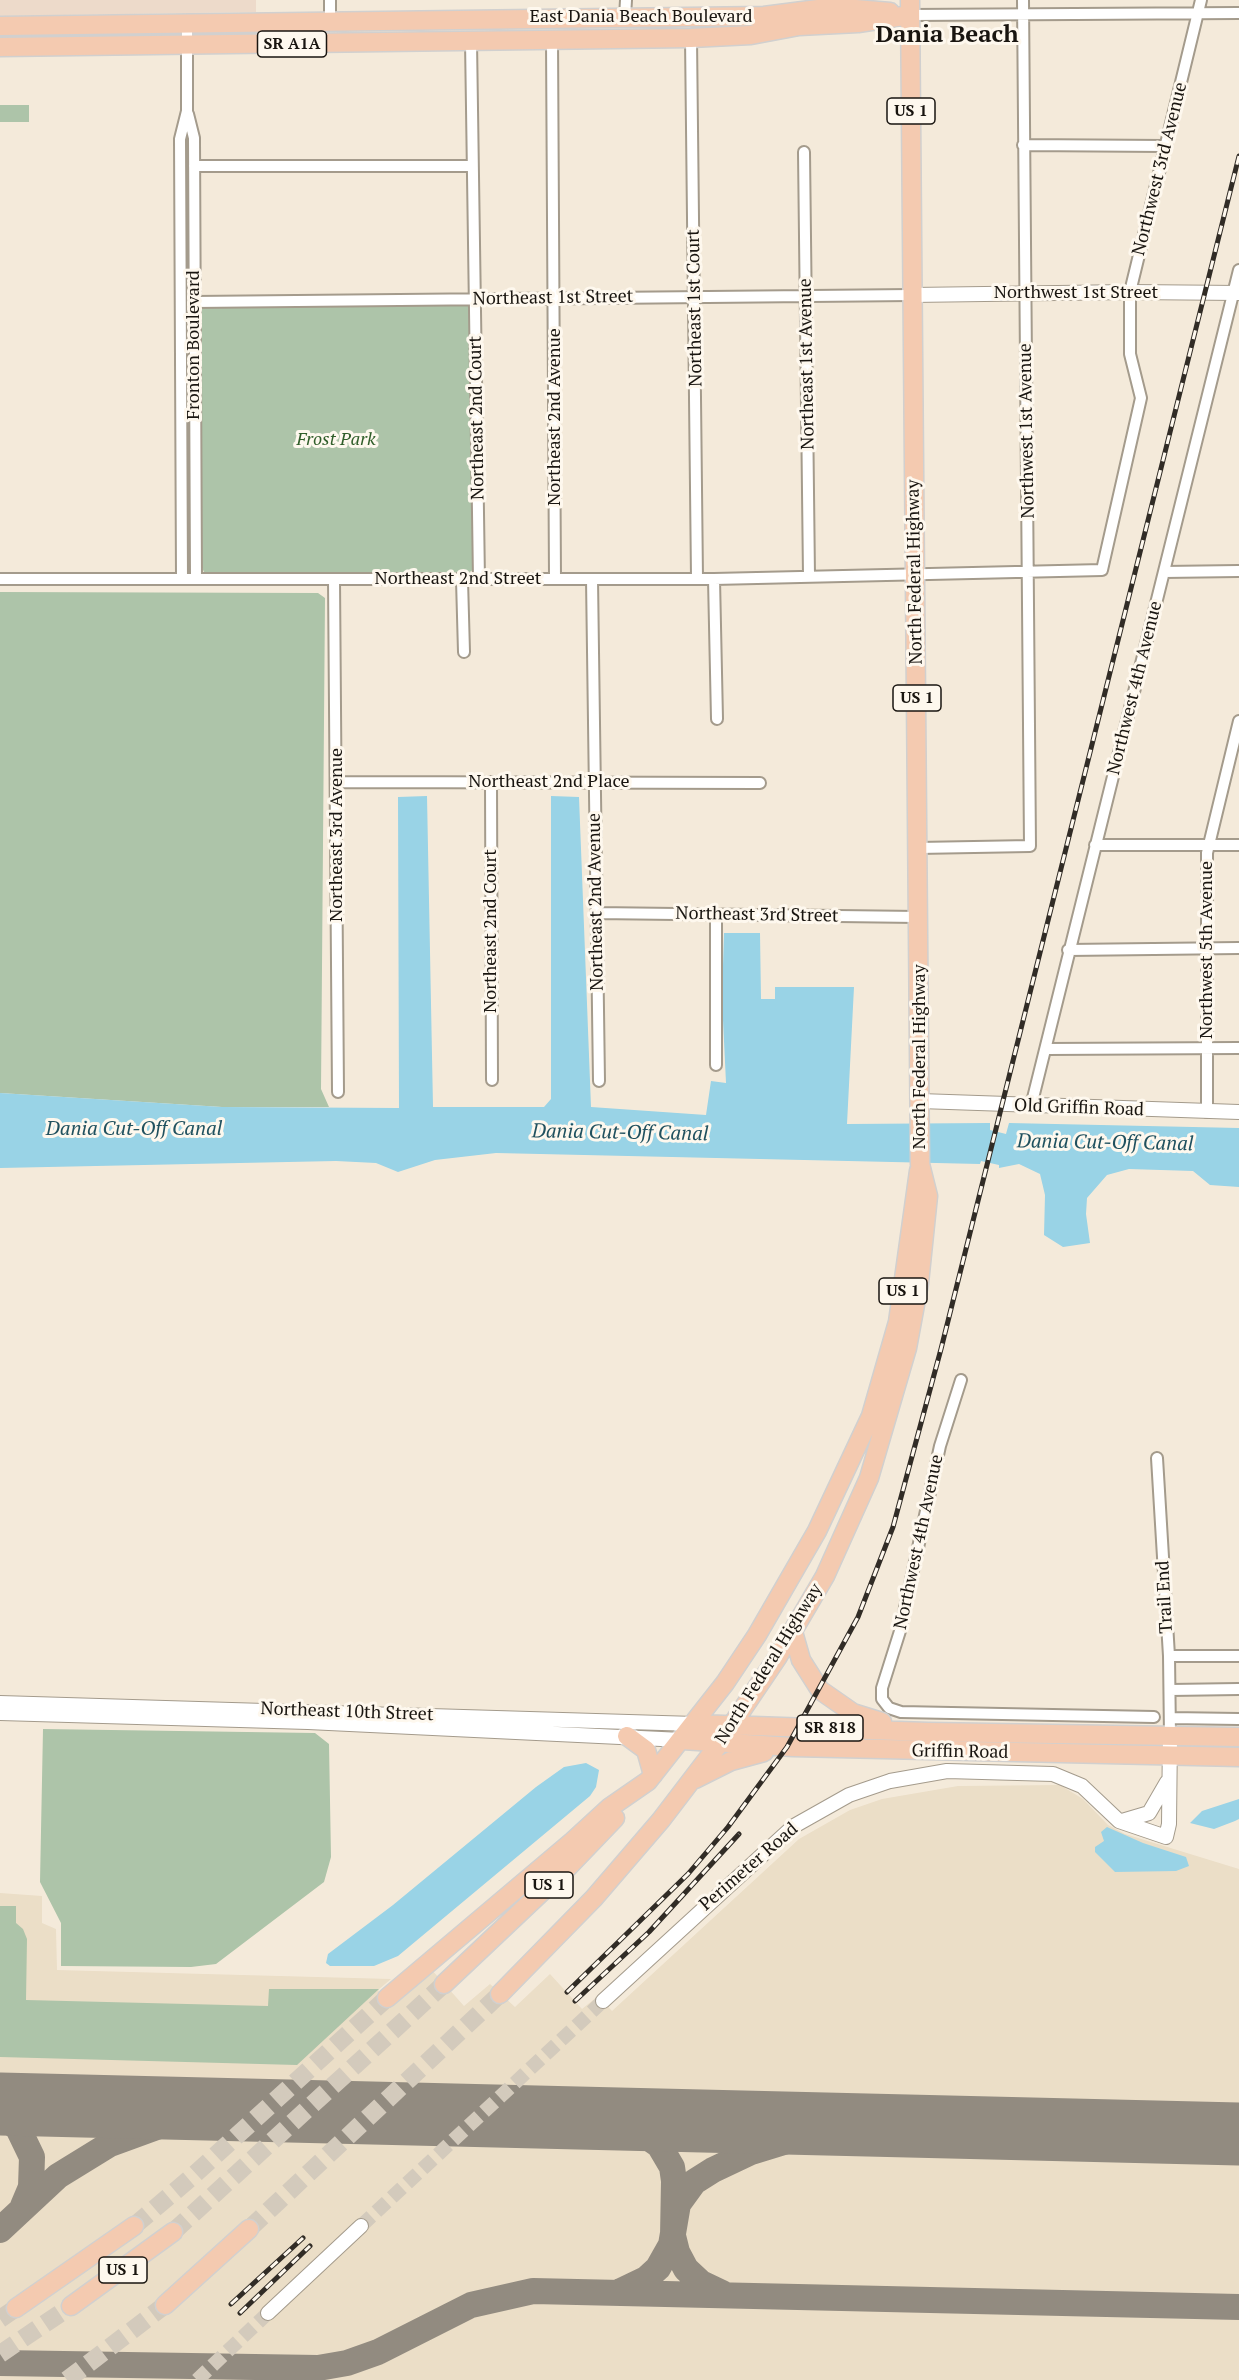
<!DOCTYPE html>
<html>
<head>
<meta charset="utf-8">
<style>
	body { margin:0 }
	canvas { display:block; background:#f4eada }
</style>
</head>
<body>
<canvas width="1239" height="2380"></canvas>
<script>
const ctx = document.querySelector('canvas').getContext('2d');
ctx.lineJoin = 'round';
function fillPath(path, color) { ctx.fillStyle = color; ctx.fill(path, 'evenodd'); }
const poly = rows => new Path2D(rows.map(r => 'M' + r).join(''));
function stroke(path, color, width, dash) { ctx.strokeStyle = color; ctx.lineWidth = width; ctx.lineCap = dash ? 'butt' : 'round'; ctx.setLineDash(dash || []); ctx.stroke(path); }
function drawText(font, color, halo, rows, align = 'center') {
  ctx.font = font + ' "PT Serif",serif'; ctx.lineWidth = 6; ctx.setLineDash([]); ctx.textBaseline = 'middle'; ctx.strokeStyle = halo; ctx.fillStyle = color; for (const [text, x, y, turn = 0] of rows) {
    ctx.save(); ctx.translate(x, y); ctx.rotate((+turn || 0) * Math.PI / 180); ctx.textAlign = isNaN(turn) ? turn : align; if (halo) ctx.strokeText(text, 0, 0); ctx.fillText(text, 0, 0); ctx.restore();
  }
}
const commercial = poly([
	[0,0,256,0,256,12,0,16]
]);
const built = poly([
	[1060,1785,1083,1799,1108,1825,1125,1834,1239,1869,1239,2380,0,2380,0,1893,42,1896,42,1923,56,1929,57,1970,391,1979,378,1990,391,2004,431,1969,464,2006,490,1984,515,2007,550,1974,582,2009,598,1996,612,2011,799,1839,850,1810,882,1799,958,1786]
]);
const green = poly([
	[0,105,29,105,29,122,0,122],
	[471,305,473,570,466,574,204,572,199,560,198,313,202,308],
	[0,592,318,593,325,598,321,1089,329,1107,222,1107,0,1093],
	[43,1729,315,1733,329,1744,331,1857,324,1882,216,1964,191,1967,61,1966,61,1923,40,1882],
	[0,1906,16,1906,16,1923,23,1929,27,1939,26,2000,268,2006,269,1989,379,1989,297,2065,0,2057]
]);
const water = poly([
	[427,796,433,1107,544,1107,551,1099,551,796,579,797,591,1107,706,1115,711,1081,726,1083,722,999,724,933,760,933,761,999,775,999,775,987,854,987,847,1124,990,1123,990,1130,1006,1134,1009,1123,1239,1128,1239,1187,1210,1185,1193,1171,1129,1169,1107,1175,1087,1198,1086,1214,1090,1243,1063,1247,1044,1235,1045,1195,1040,1174,1019,1164,999,1168,999,1165,981,1161,980,1164,496,1153,435,1160,398,1172,376,1163,336,1161,0,1168,0,1093,222,1107,399,1108,398,797],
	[586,1763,599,1770,596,1787,590,1796,398,1956,374,1966,330,1966,326,1963,328,1954,393,1905,536,1787,564,1767],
	[1239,1799,1239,1819,1235,1821,1214,1829,1190,1823,1202,1811],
	[1107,1827,1143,1843,1186,1857,1189,1866,1176,1871,1115,1872,1095,1852,1095,1847,1104,1841,1101,1832]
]);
const taxiway = poly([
	[0,2114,18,2128,32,2157,31,2187,23,2206],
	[592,2118,632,2126,659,2145,672,2167,674,2181,673,2236,677,2252,686,2269,701,2283,722,2293],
	[0,2230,58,2176,110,2144,173,2121,256,2110],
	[621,2291,646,2279,658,2268,671,2245,678,2204,694,2182,713,2170,751,2152,803,2136,894,2126],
	[0,2363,318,2368,347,2363,378,2352,471,2305,533,2291,1239,2307]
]);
const runway = poly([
	[0,2104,1239,2134]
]);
const tertiaryTunnel = poly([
	[361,2226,603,2001],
	[197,2380,268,2313]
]);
const primaryTunnel = poly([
	[134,2226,194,2175,387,1998],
	[249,2229,500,1994],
	[173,2232,444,1984],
	[0,2319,16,2308],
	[0,2354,71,2306],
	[67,2380,165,2305]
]);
const minor = poly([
	[330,0,330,20],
	[910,15,1239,13],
	[625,17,626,0],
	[691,38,697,578],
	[552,39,555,579],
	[471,41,479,580],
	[188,114,194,138,196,579],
	[1023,145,1165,146],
	[804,152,809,576],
	[194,166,472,166],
	[194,302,912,295],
	[1164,572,1239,571],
	[0,579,714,579,1102,570,1141,398,1130,354,1130,292,1201,0],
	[182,579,180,139,187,111,187,24],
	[334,579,338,1092],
	[592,579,599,1081],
	[714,579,717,719],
	[462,580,464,652],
	[338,782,760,783],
	[491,782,492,1080],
	[1095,845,1239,845],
	[918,848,1030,846,1023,0],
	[596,913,918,917],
	[1068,950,1239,948],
	[1046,1049,1239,1048],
	[716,1065,716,915],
	[1031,1106,1239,270],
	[1207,1112,1207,853,1239,721],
	[961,1380,940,1446,900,1631,882,1688,882,1699,889,1708,901,1712,1154,1717],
	[1157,1458,1169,1656,1170,1736],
	[1169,1656,1239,1656],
	[1170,1690,1239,1689],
	[1170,1718,1239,1719]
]);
const tertiary = poly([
	[912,295,1130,292,1239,293],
	[920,1101,1239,1112],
	[0,1703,695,1724],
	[0,1713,308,1722,682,1740],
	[1122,1821,1149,1813,1167,1782],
	[603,2001,794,1826,849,1795,890,1781,947,1771,1053,1774,1082,1786,1119,1821,1166,1837,1169,1824,1170,1736],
	[268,2313,361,2226]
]);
const primary = poly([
	[0,26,764,16,833,7,890,12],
	[0,47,691,38,751,35,799,26,858,23,910,15],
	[793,1632,801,1660,820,1690,853,1713,882,1722],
	[695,1724,928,1732,1239,1737],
	[627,1736,646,1750,653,1775],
	[682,1740,793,1747,1239,1757],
	[695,1779,731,1761,764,1752],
	[444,1984,569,1866,615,1818],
	[500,1994,594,1898,661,1820,719,1744,777,1658,825,1576,869,1478,907,1348,919,1283,928,1196,920,1164,910,0],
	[387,1998,573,1841,609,1808,648,1781,725,1683,757,1635,817,1531,871,1416,898,1322,919,1171],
	[165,2305,249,2229],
	[71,2306,173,2232],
	[16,2308,134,2226]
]);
const rail = poly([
	[567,1992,688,1874,728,1827,787,1747,858,1617,893,1527,941,1349,1239,156],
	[575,2001,649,1932,739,1834],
	[231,2304,303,2238],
	[240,2313,310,2246]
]);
const shields = [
	[292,44,69],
	[911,111,48],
	[917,698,48],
	[903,1291,48],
	[830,1728,66],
	[549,1885,48],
	[123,2270,48]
];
const shieldNames = [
	["SR A1A",292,44],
	["US 1",911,111],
	["US 1",917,698],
	["US 1",903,1291],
	["SR 818",830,1728],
	["US 1",549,1885],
	["US 1",123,2270]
];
const streetNames = [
	["East Dania Beach Boulevard",641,17],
	["Northwest 3rd Avenue",1160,169,-76],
	["Northwest 1st Street",1076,293],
	["Northeast 1st Street",553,298,-1],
	["Northeast 1st Court",695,308,-91],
	["Fronton Boulevard",194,345,-90],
	["Northeast 1st Avenue",807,364,-91],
	["Northeast 2nd Avenue",555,417,-90],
	["Northeast 2nd Court",477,418,-91],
	["Northwest 1st Avenue",1027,431,-91],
	["North Federal Highway",915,572,-91],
	["Northeast 2nd Street",458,579],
	["Northwest 4th Avenue",1135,688,-76],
	["Northeast 2nd Place",549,782],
	["Northeast 3rd Avenue",337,835,-90],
	["Northeast 2nd Avenue",596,902,-91],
	["Northeast 3rd Street",757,915,1],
	["Northeast 2nd Court",491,931,-90],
	["Northwest 5th Avenue",1207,950,-90],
	["North Federal Highway",920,1057,-90],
	["Old Griffin Road",1079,1108,2],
	["Northwest 4th Avenue",919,1542,-78],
	["Trail End",1165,1597,-93],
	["North Federal Highway",769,1664,-58],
	["Northeast 10th Street",347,1712,2],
	["Griffin Road",960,1752,1],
	["Perimeter Road",749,1867,-41]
];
const parkNames = [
	["Frost Park",336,440]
];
const waterNames = [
	["Dania Cut-Off Canal",134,1129],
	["Dania Cut-Off Canal",620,1133,1],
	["Dania Cut-Off Canal",1105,1143,1]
];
const districtNames = [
	["Dania Beach",947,35]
];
fillPath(commercial, '#eddaca');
fillPath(built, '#ebdec7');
fillPath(green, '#adc4a9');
fillPath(water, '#99d3e6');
stroke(taxiway, '#928b80', 26);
stroke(runway, '#928b80', 63);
stroke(tertiaryTunnel, '#d3cabc', 14, [14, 7]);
stroke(primaryTunnel, '#d3cabc', 18, [18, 9]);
stroke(minor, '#a49b8c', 14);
stroke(tertiary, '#a49b8c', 16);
stroke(primary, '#d1d0cf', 21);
stroke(minor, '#fff', 10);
stroke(tertiary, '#fff', 14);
stroke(primary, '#f4cab0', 18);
stroke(rail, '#312c26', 5);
stroke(rail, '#fef8ee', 3, [9]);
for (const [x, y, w] of shields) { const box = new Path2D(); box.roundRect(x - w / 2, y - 13, w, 26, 4.5); ctx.fillStyle = '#fef8ee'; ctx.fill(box); stroke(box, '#191510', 1.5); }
drawText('bold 16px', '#191510', null, shieldNames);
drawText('18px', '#191510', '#fef8ee', streetNames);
drawText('italic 18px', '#305e2a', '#fef8ee', parkNames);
drawText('italic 20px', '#20515f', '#fef8ee', waterNames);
drawText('bold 24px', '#191510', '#fef8ee', districtNames);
</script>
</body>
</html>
